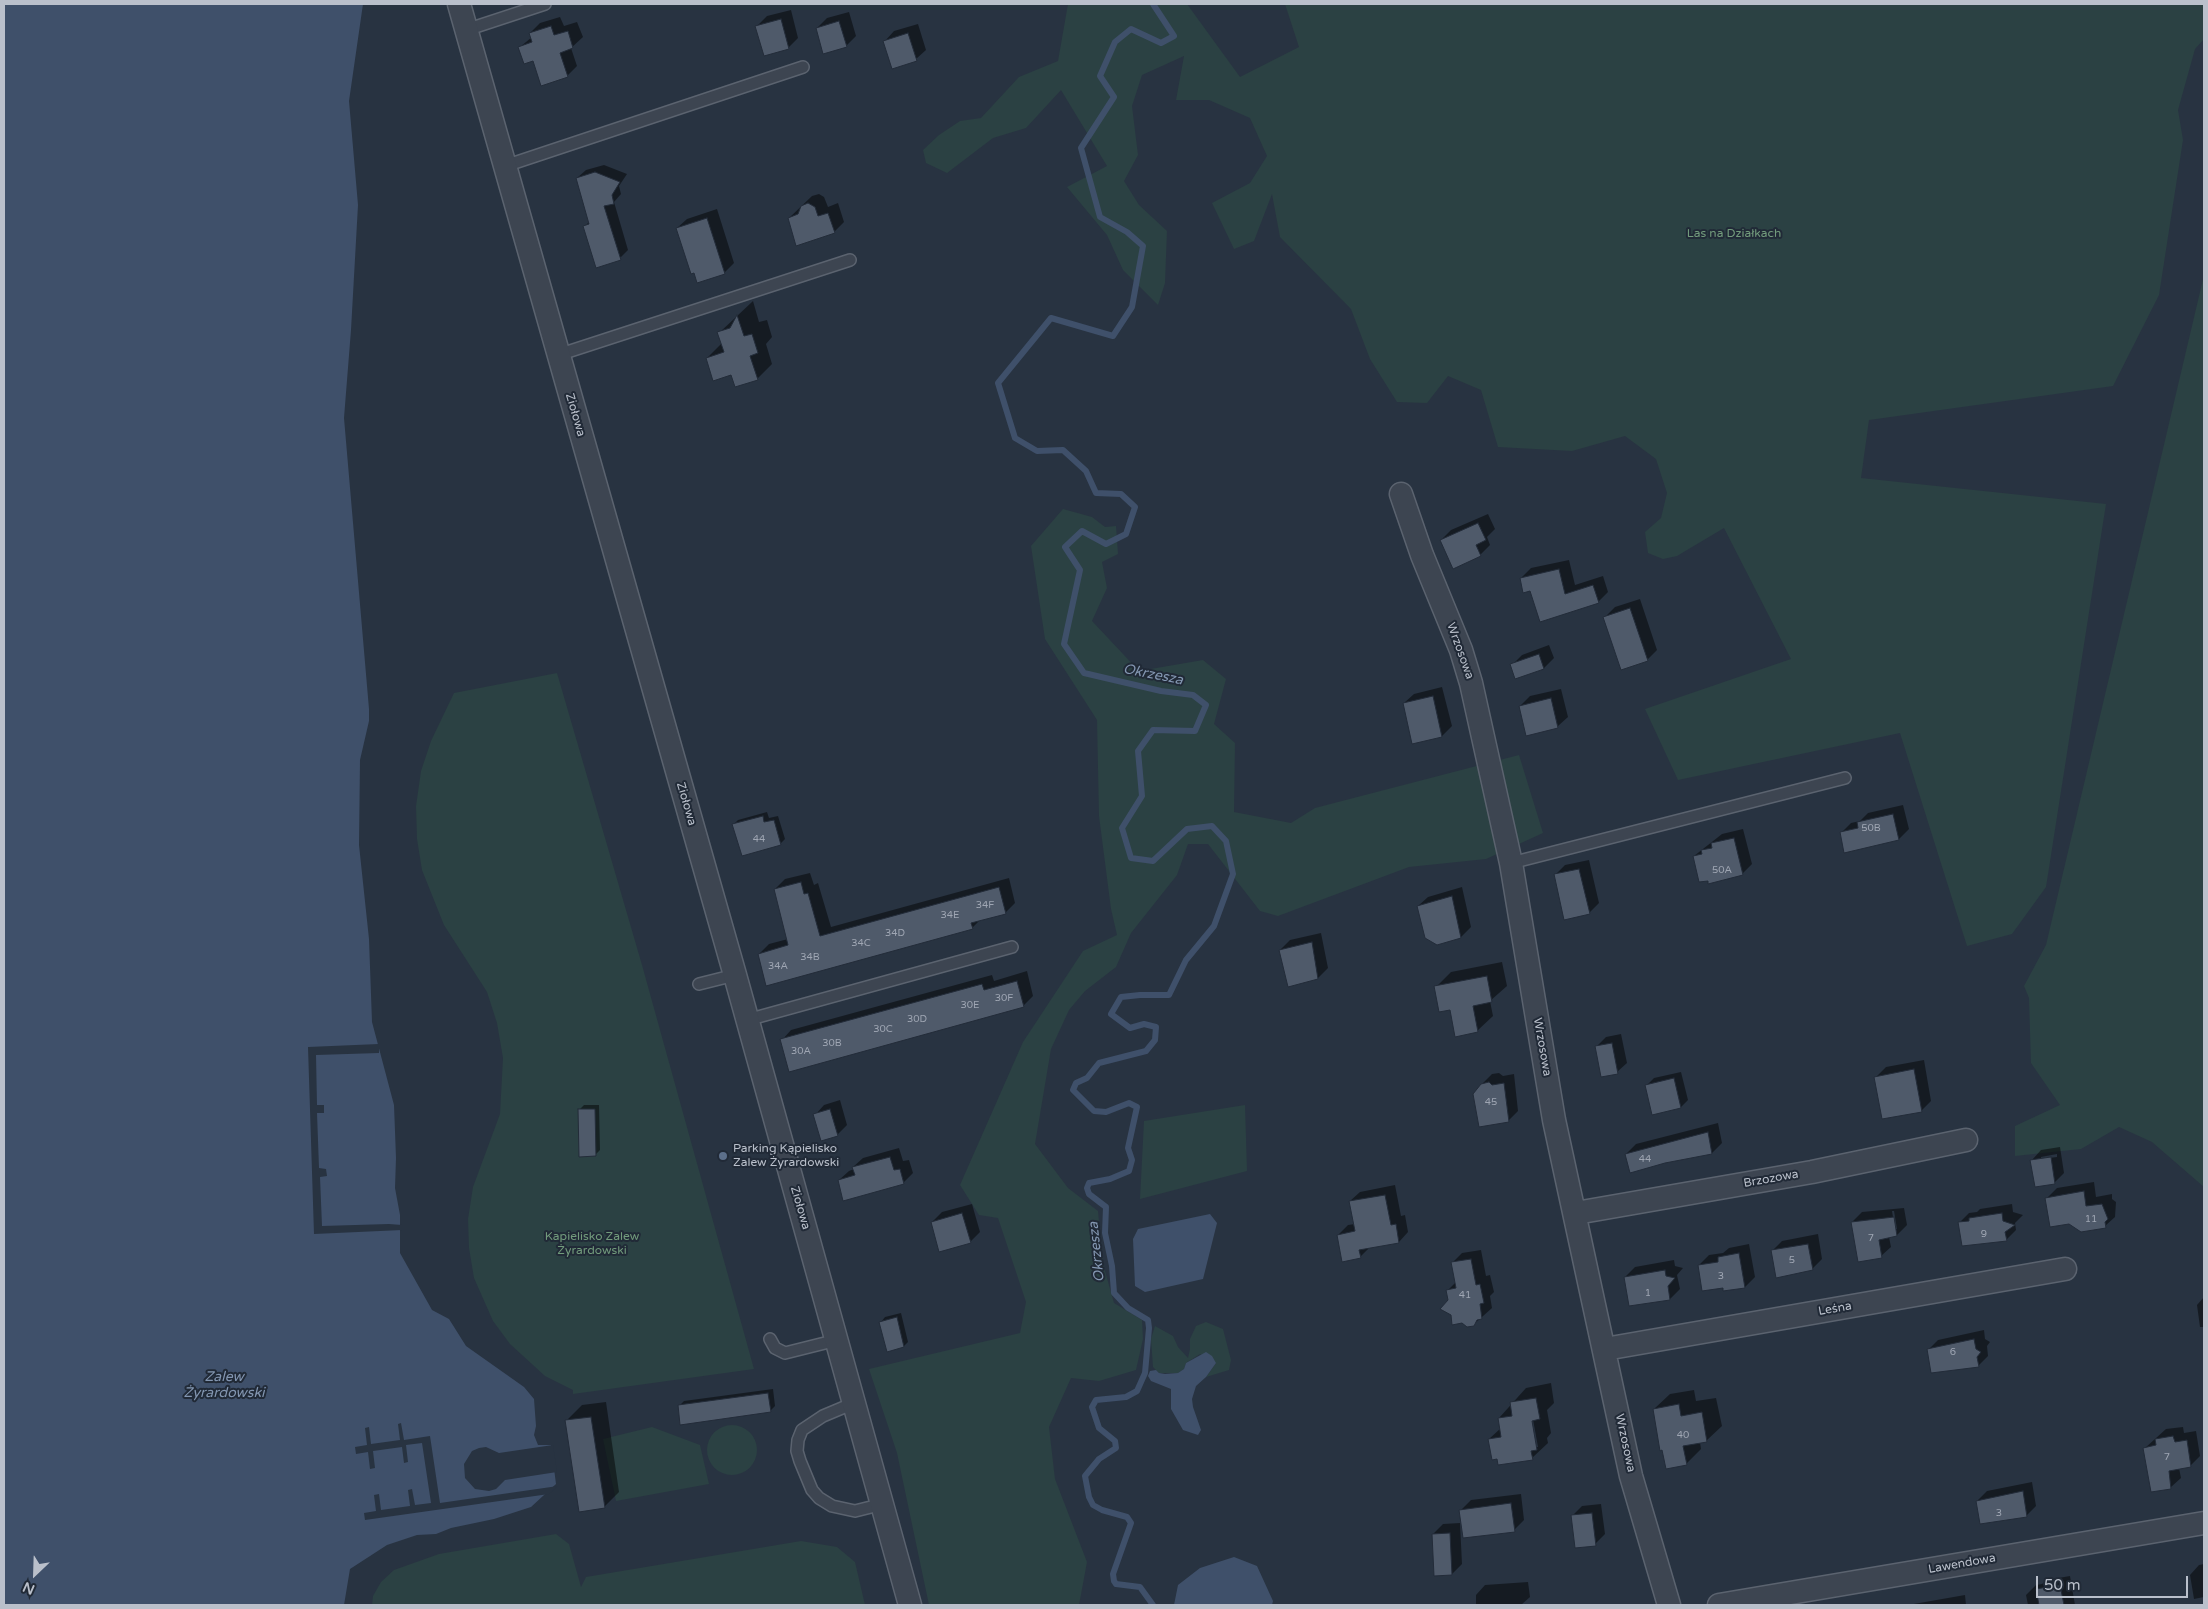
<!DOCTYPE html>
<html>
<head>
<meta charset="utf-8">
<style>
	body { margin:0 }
	#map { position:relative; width:2208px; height:1609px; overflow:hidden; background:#283341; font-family:"Varela Round",sans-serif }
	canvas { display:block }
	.frame { position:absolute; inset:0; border:5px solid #bac0cb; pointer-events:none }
	.north { position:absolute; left:10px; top:1549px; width:50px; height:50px; -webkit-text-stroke:4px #212a37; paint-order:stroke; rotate:204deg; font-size:14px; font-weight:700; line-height:20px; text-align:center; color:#bac0cb }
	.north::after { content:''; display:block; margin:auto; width:18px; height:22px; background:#bac0cb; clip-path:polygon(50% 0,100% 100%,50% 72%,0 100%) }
	.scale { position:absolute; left:2036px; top:1576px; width:152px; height:22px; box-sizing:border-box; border:2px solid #bac0cb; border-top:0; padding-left:6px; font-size:15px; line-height:18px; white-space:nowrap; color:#bac0cb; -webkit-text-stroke:4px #212a37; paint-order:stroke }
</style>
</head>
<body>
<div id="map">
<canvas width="2208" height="1609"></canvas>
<div class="frame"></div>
<div class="north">N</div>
<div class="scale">50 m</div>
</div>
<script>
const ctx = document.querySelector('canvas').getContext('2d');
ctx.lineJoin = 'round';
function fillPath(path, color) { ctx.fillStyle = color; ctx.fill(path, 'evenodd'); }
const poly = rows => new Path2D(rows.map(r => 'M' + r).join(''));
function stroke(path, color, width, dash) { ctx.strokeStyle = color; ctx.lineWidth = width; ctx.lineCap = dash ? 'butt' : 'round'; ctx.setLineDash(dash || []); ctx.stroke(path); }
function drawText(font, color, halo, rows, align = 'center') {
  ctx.font = font + ' "Varela Round",sans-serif'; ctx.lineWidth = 4; ctx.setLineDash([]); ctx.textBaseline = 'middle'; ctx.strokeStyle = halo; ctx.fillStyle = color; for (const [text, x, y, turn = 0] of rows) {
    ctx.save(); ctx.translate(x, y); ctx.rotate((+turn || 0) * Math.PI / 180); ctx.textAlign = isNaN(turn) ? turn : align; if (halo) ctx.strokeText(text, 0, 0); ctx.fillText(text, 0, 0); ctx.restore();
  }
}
const green = poly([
	[1068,4,1187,4,1240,77,1299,47,1285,4,2204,4,2204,39,2195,49,2178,110,2183,140,2159,295,2113,386,1869,420,1861,478,2106,504,2046,887,2012,934,1967,946,1900,733,1678,780,1645,709,1791,659,1724,528,1677,556,1663,559,1648,553,1645,532,1661,518,1667,493,1656,459,1625,436,1572,451,1498,447,1481,390,1448,376,1427,403,1397,402,1370,359,1351,309,1280,237,1272,194,1254,241,1234,249,1212,203,1250,183,1267,156,1250,118,1209,100,1176,100,1184,56,1142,75,1132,106,1138,155,1124,181,1139,205,1167,231,1165,283,1158,305,1123,270,1107,235,1067,187,1107,166,1061,90,1026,128,993,138,947,173,926,163,923,150,939,135,960,121,981,118,1019,77,1058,61],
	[2204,275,2204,1187,2152,1142,2119,1127,2081,1149,2015,1156,2015,1126,2060,1105,2031,1063,2029,998,2024,986,2046,945],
	[1063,509,1092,517,1105,527,1116,526,1118,554,1102,562,1107,588,1092,621,1139,671,1203,660,1226,679,1214,724,1235,743,1234,812,1291,823,1315,808,1519,755,1543,833,1486,859,1409,867,1278,916,1260,911,1208,844,1188,844,1177,875,1131,933,1116,967,1085,991,1069,1010,1051,1049,1035,1144,1068,1188,1098,1211,1103,1264,1114,1303,1142,1320,1143,1339,1136,1370,1099,1381,1071,1378,1049,1427,1055,1479,1087,1562,1079,1605,929,1605,897,1453,869,1369,1020,1333,1026,1302,998,1218,979,1215,960,1185,1023,1042,1083,951,1117,935,1111,909,1099,816,1097,720,1045,639,1031,546],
	[557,673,642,965,754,1369,573,1394,573,1390,545,1376,510,1344,493,1321,474,1278,469,1248,468,1219,473,1187,500,1114,503,1058,497,1023,487,992,444,925,422,870,417,839,416,806,421,771,431,741,454,693],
	[1245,1105,1247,1171,1140,1199,1144,1121],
	[1206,1322,1223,1329,1231,1360,1229,1370,1206,1377,1216,1363,1200,1354,1186,1363,1184,1369,1178,1373,1159,1373,1153,1367,1151,1339,1155,1326,1173,1336,1178,1347,1188,1358,1190,1349,1190,1339,1196,1326],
	'707 1450a25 25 0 1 1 50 0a25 25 0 1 1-50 0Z',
	[652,1427,700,1445,709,1484,616,1501,603,1439],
	[556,1534,569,1544,581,1587,586,1577,801,1541,837,1547,855,1562,865,1605,372,1605,373,1596,381,1582,394,1570,439,1554]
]);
const water = poly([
	[4,4,363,4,349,101,358,205,351,330,344,418,369,709,369,721,360,760,359,845,369,939,372,1022,394,1105,396,1158,395,1188,400,1215,400,1253,432,1310,449,1319,466,1346,524,1387,534,1399,536,1426,534,1435,538,1445,551,1445,556,1484,531,1507,494,1519,451,1528,436,1534,417,1535,387,1545,350,1569,344,1605,4,1605],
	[1210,1214,1217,1223,1203,1279,1145,1292,1135,1286,1133,1239,1138,1229],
	[1206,1352,1212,1356,1216,1363,1206,1377,1196,1386,1192,1399,1193,1407,1201,1430,1198,1435,1183,1430,1171,1409,1171,1389,1151,1381,1148,1376,1150,1371,1156,1370,1159,1373,1165,1374,1178,1373,1184,1369,1186,1363],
	[1234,1557,1257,1566,1273,1601,1272,1605,1174,1605,1178,1585,1200,1568]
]);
const pier = poly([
	[379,1044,379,1053,316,1055,317,1105,324,1105,324,1113,317,1113,319,1168,326,1169,327,1176,320,1177,322,1226,389,1224,402,1225,402,1230,314,1234,308,1047],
	[401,1423,404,1440,430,1436,440,1503,558,1486,549,1494,365,1520,364,1513,376,1511,374,1495,379,1494,381,1510,410,1506,408,1490,412,1489,415,1505,431,1503,422,1443,406,1445,408,1462,404,1463,402,1447,373,1451,375,1468,370,1469,368,1452,356,1454,355,1447,367,1445,365,1428,369,1427,371,1444,400,1440,398,1424],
	[553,1445,557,1472,505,1480,496,1489,489,1491,475,1489,465,1478,464,1464,472,1451,479,1448,486,1447,499,1453]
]);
const shadow = poly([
	[791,10,798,38,788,48,757,26,767,16],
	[849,12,856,36,846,46,817,28,827,18],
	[560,17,564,26,577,22,583,37,571,48,577,66,567,76,534,60,520,47,532,37,530,33,540,23],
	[918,24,926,50,916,59,885,41,894,31],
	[604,165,627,174,619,186,621,194,614,202,628,250,620,258,584,227,590,221,577,178,586,170],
	[819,194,824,197,828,207,838,203,844,222,834,232,789,218,812,196],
	[717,209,734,263,724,273,677,228,687,219],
	[753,301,759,322,767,320,772,337,766,344,772,364,757,379,732,374,707,358,722,343,719,333],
	[1488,514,1495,529,1487,537,1490,545,1480,555,1441,540,1451,530],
	[1569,560,1575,585,1603,576,1608,592,1598,602,1531,590,1521,578,1531,568],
	[1640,599,1657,650,1647,660,1605,617,1615,607],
	[1549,645,1554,658,1544,668,1516,677,1512,665,1522,655],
	[1442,687,1452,726,1442,736,1404,703,1414,694],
	[1561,689,1568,717,1558,726,1527,734,1520,706,1530,696],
	[1903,805,1909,829,1899,839,1841,833,1851,823,1860,821,1868,813],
	[767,812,769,818,778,816,785,839,780,844,734,824,738,820],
	[1743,829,1752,864,1742,874,1709,879,1694,856,1722,834],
	[1589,860,1599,903,1589,913,1555,875,1565,865],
	[810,873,814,885,818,883,831,927,1009,878,1015,903,1006,912,981,919,972,928,759,954,769,944,788,939,775,889,785,879],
	[1462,887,1471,927,1461,937,1418,906,1428,897],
	[1321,933,1328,968,1318,978,1280,950,1290,940],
	[1502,962,1507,986,1490,1001,1493,1016,1477,1031,1451,1009,1436,987,1451,972],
	[1027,971,1033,996,1023,1006,782,1040,791,1030,992,975,994,981],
	[1621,1034,1627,1063,1617,1072,1596,1047,1606,1037],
	[1924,1060,1931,1101,1921,1111,1876,1077,1886,1067],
	[1681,1072,1688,1100,1681,1107,1647,1085,1654,1078],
	[1499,1073,1503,1076,1514,1074,1518,1111,1508,1121,1482,1084,1492,1074],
	[840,1100,847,1125,837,1135,815,1115,824,1105],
	[584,1105,599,1105,600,1150,595,1155,579,1110],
	[1718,1123,1722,1143,1712,1153,1664,1162,1626,1154,1636,1144],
	[2060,1147,2064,1173,2054,1183,2032,1160,2041,1150],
	[2057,1154,2057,1157,2041,1159,2041,1157],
	[899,1148,903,1161,909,1160,913,1173,903,1183,839,1180,849,1171,854,1169,853,1167,863,1158],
	[2094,1182,2096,1197,2112,1194,2112,1199,2116,1202,2115,1217,2105,1226,2047,1198,2057,1188],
	[1395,1185,1401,1216,1405,1215,1408,1232,1399,1242,1370,1247,1360,1257,1338,1235,1348,1225,1355,1224,1350,1201,1360,1192],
	[972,1204,980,1232,970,1242,932,1222,942,1212],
	[2012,1204,2013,1212,2023,1215,2015,1223,2016,1230,2006,1240,1959,1223,1969,1213,1977,1212,1980,1209],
	[1904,1208,1907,1225,1897,1235,1889,1237,1891,1247,1881,1256,1852,1222,1862,1212],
	[1892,1211,1894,1211,1897,1229,1895,1229],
	[1818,1234,1822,1259,1812,1269,1772,1251,1782,1241],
	[1749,1244,1755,1277,1745,1287,1724,1286,1699,1265,1709,1255,1723,1253,1729,1248],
	[1481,1250,1486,1276,1490,1275,1494,1292,1490,1296,1492,1308,1473,1325,1449,1300,1447,1291,1456,1282,1452,1263,1462,1253],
	[1674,1260,1675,1266,1683,1268,1677,1275,1680,1289,1670,1299,1625,1277,1635,1267],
	[2204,1297,2204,1327,2200,1327,2197,1305],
	[901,1313,908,1342,904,1346,881,1322,885,1317],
	[1984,1330,1985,1339,1990,1342,1987,1346,1988,1356,1978,1366,1928,1350,1938,1340],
	[1551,1383,1554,1403,1547,1410,1551,1433,1547,1438,1548,1443,1532,1458,1489,1439,1501,1428,1499,1418,1526,1388],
	[1532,1414,1538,1447,1535,1447,1529,1415],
	[773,1389,775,1406,770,1411,679,1406,684,1401],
	[1694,1390,1696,1401,1716,1398,1722,1426,1706,1441,1700,1442,1701,1449,1686,1464,1654,1409,1670,1394],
	[606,1402,619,1492,604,1507,567,1420,582,1405],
	[2183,1427,2184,1433,2196,1431,2200,1456,2190,1466,2179,1468,2181,1478,2171,1487,2145,1448,2166,1429],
	[2032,1482,2036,1506,2026,1516,1977,1501,1987,1491],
	[1521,1494,1524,1520,1514,1530,1461,1510,1471,1500],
	[1601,1504,1605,1534,1595,1544,1572,1516,1582,1506],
	[1460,1523,1462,1564,1452,1574,1433,1534,1443,1524],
	[2204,1564,2204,1597,2194,1599,2190,1575,2199,1565],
	[2070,1576,2075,1605,2028,1605,2026,1595,2036,1585,2042,1584,2047,1580],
	[1528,1582,1530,1597,1521,1605,1476,1605,1476,1595,1485,1585],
	[1965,1595,1966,1605,1908,1605]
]);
const stream = poly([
	[1153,1605,1140,1587,1116,1584,1114,1581,1113,1574,1131,1523,1127,1517,1102,1510,1093,1505,1089,1497,1085,1476,1099,1459,1116,1448,1115,1441,1099,1428,1092,1407,1096,1400,1126,1397,1137,1391,1145,1373,1149,1328,1148,1320,1128,1308,1114,1293,1112,1266,1105,1233,1106,1207,1089,1194,1087,1188,1089,1183,1110,1179,1129,1171,1132,1160,1128,1148,1137,1107,1129,1103,1106,1112,1094,1111,1073,1090,1076,1083,1087,1078,1099,1063,1146,1051,1155,1040,1156,1027,1144,1024,1130,1028,1111,1014,1121,997,1140,995,1169,995,1186,960,1214,926,1233,874,1226,841,1212,826,1187,829,1153,861,1131,858,1122,828,1142,796,1138,751,1153,730,1195,731,1206,705,1193,695,1161,691,1084,673,1064,644,1080,570,1065,547,1082,531,1106,544,1126,534,1135,507,1121,494,1096,493,1086,471,1063,450,1037,451,1015,438,998,383,1051,318,1113,336,1132,307,1143,246,1127,232,1100,217,1081,148,1114,97,1100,76,1115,42,1131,29,1161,43,1174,36,1153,4]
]);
const building = poly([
	[781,19,789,49,764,56,755,26,781,19],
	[839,21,847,47,823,54,816,28,839,21],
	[551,26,554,35,568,31,573,48,560,53,568,77,541,86,533,61,524,64,518,47,532,42,529,33,551,26],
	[908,33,917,61,892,69,883,41,908,33],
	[595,172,620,182,612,195,614,204,604,206,621,260,596,268,583,226,589,224,576,178,595,172],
	[808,203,815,207,818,216,828,213,835,233,796,246,788,218,798,214,801,206,808,203],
	[707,218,725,274,697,283,694,273,691,274,676,228,707,218],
	[737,315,744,336,752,334,758,353,750,356,758,380,735,387,731,375,713,381,706,358,724,352,717,332,730,328,737,315],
	[1478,523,1486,540,1476,545,1481,556,1453,569,1440,540,1478,523],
	[1559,569,1565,594,1593,585,1599,603,1540,622,1530,591,1523,593,1520,578,1559,569],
	[1630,608,1648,661,1621,670,1603,617,1630,608],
	[1539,654,1544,669,1515,679,1510,664,1539,654],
	[1433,696,1442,737,1412,744,1403,703,1433,696],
	[1551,698,1558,728,1526,736,1519,706,1551,698],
	[1893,814,1899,840,1844,853,1840,832,1858,828,1857,822,1893,814],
	[763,816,764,822,774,820,781,845,742,856,732,824,763,816],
	[1734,838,1743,875,1708,884,1708,881,1699,882,1693,856,1702,854,1701,850,1712,848,1711,843,1734,838],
	[1579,869,1590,914,1564,920,1554,874,1579,869],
	[801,882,804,894,808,893,820,936,999,887,1006,914,971,923,973,929,766,986,758,954,788,945,774,889,801,882],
	[1452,896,1461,938,1437,945,1425,938,1417,906,1452,896],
	[1312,942,1318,979,1288,987,1279,950,1312,942],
	[1487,976,1492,1002,1473,1006,1478,1032,1455,1037,1450,1010,1439,1012,1434,986,1487,976],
	[1017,981,1024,1007,789,1072,780,1039,982,984,984,990,1017,981],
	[1612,1043,1618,1074,1601,1077,1595,1046,1612,1043],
	[1914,1069,1922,1112,1882,1119,1874,1077,1914,1069],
	[1674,1078,1681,1108,1652,1115,1645,1085,1674,1078],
	[1489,1082,1492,1085,1504,1083,1509,1122,1479,1127,1473,1094,1481,1084,1489,1082],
	[578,1109,595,1109,596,1156,579,1157,578,1109],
	[830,1109,838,1136,821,1141,813,1114,830,1109],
	[1708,1132,1712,1154,1665,1163,1630,1173,1625,1154,1708,1132],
	[890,1157,894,1170,900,1169,904,1184,843,1201,838,1180,855,1175,852,1167,890,1157],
	[2051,1157,2055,1184,2035,1187,2030,1160,2051,1157],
	[2084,1191,2086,1206,2102,1204,2108,1219,2105,1222,2106,1228,2081,1232,2069,1224,2050,1227,2045,1198,2084,1191],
	[1385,1195,1391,1225,1396,1224,1399,1243,1359,1250,1361,1258,1342,1262,1337,1235,1355,1231,1349,1201,1385,1195],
	[962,1213,971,1243,939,1252,931,1222,962,1213],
	[2002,1213,2003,1221,2015,1225,2005,1232,2007,1241,1962,1246,1958,1222,1969,1221,1969,1218,2002,1213],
	[1894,1217,1897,1236,1879,1240,1882,1258,1858,1262,1851,1222,1894,1217],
	[1808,1244,1813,1270,1776,1278,1771,1250,1808,1244],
	[1739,1253,1745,1288,1723,1291,1723,1288,1702,1291,1698,1265,1718,1262,1718,1257,1739,1253],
	[1471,1259,1476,1285,1480,1284,1484,1303,1480,1304,1482,1319,1477,1320,1474,1326,1467,1327,1462,1323,1452,1325,1451,1315,1440,1309,1448,1300,1446,1290,1456,1288,1451,1262,1471,1259],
	[1665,1270,1666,1276,1675,1278,1668,1286,1670,1300,1629,1306,1624,1277,1665,1270],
	[897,1317,904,1347,887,1352,879,1322,897,1317],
	[1974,1339,1976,1349,1981,1352,1977,1357,1979,1367,1931,1373,1927,1349,1974,1339],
	[768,1393,771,1412,680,1425,678,1405,768,1393],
	[1536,1398,1540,1419,1532,1421,1537,1450,1531,1451,1533,1460,1498,1465,1497,1459,1492,1460,1488,1439,1501,1437,1498,1418,1512,1416,1510,1402,1536,1398],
	[1679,1404,1681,1416,1702,1412,1707,1442,1683,1446,1687,1465,1666,1469,1662,1450,1660,1451,1653,1409,1679,1404],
	[591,1417,605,1508,579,1512,565,1420,591,1417],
	[2173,1436,2175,1442,2187,1440,2191,1467,2169,1471,2171,1489,2151,1492,2143,1448,2156,1445,2155,1439,2173,1436],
	[2023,1491,2027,1517,1980,1524,1976,1501,2023,1491],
	[1511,1503,1515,1532,1463,1538,1459,1510,1511,1503],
	[1592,1513,1596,1546,1575,1548,1571,1515,1592,1513],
	[1450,1533,1452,1575,1434,1576,1432,1534,1450,1533],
	[2060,1585,2064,1605,2039,1605,2036,1589,2060,1585]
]);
const lane = poly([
	[466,30,545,4],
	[505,166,803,67],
	[558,355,850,260],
	[1511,863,1845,778],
	[699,984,735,975],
	[747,1020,1012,947],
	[770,1339,775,1348,785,1353,837,1340],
	[854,1403,823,1416,802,1430,798,1440,797,1451,800,1461,812,1490,819,1498,832,1506,855,1511,883,1504]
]);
const street = poly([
	[459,4,735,975,910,1605],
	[1401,494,1422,555,1461,650,1471,683,1511,863,1554,1120,1631,1476,1669,1605],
	[1576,1213,1812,1172,1966,1140],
	[1605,1349,2065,1269],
	[1719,1605,2204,1523]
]);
const markers = [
	[723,1156,5,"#5c6f8a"]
];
const numberNames = [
	["50B",1871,828],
	["44",759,839],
	["50A",1722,870],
	["34F",985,905],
	["34E",950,915],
	["34D",895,933],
	["34C",861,943],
	["34B",810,957],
	["34A",778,966],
	["30F",1004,998],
	["30E",970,1005],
	["30D",917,1019],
	["30C",883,1029],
	["30B",832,1043],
	["30A",801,1051],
	["45",1491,1102],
	["44",1645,1159],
	["11",2091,1219],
	["9",1984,1234],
	["7",1871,1238],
	["5",1792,1260],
	["3",1721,1276],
	["1",1648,1293],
	["41",1465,1295],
	["6",1953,1352],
	["40",1683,1435],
	["7",2167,1457],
	["3",1999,1513]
];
const parkNames = [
	["Las na Działkach",1734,234],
	["Kapielisko Zalew",592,1237],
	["Żyrardowski",592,1251]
];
const streetNames = [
	["Ziołowa",575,415,74],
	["Wrzosowa",1460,651,70],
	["Ziołowa",686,804,74],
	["Wrzosowa",1542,1047,80],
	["Brzozowa",1771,1179,-10],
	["Ziołowa",800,1208,74],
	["Leśna",1835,1309,-10],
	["Wrzosowa",1625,1443,78],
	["Lawendowa",1962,1564,-10]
];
const poiNames = [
	["Parking Kąpielisko",733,1149],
	["Zalew Żyrardowski",733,1163]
];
const waterNames = [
	["Okrzesza",1153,675,11],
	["Okrzesza",1097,1252,-96],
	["Zalew",224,1377],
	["Żyrardowski",224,1393]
];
fillPath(green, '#2b4143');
fillPath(water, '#3f506a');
fillPath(pier, '#283341');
fillPath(shadow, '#0007');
stroke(stream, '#3f506a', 6);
fillPath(building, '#4f5a6a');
stroke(building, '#232c39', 1);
stroke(lane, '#5b636f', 14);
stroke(street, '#5b636f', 25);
stroke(lane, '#3d4551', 11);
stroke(street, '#3d4551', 22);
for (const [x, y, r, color] of markers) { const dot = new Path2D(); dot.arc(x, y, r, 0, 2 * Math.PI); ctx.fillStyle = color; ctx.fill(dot); stroke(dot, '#212a37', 2); }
drawText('10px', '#9fa6b3', null, numberNames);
drawText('12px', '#729b7c', '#212a37', parkNames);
drawText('12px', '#bac0cb', '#212a37', streetNames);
drawText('12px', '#bac0cb', '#212a37', poiNames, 'left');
drawText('italic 14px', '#8396b1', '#212a37', waterNames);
</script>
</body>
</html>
